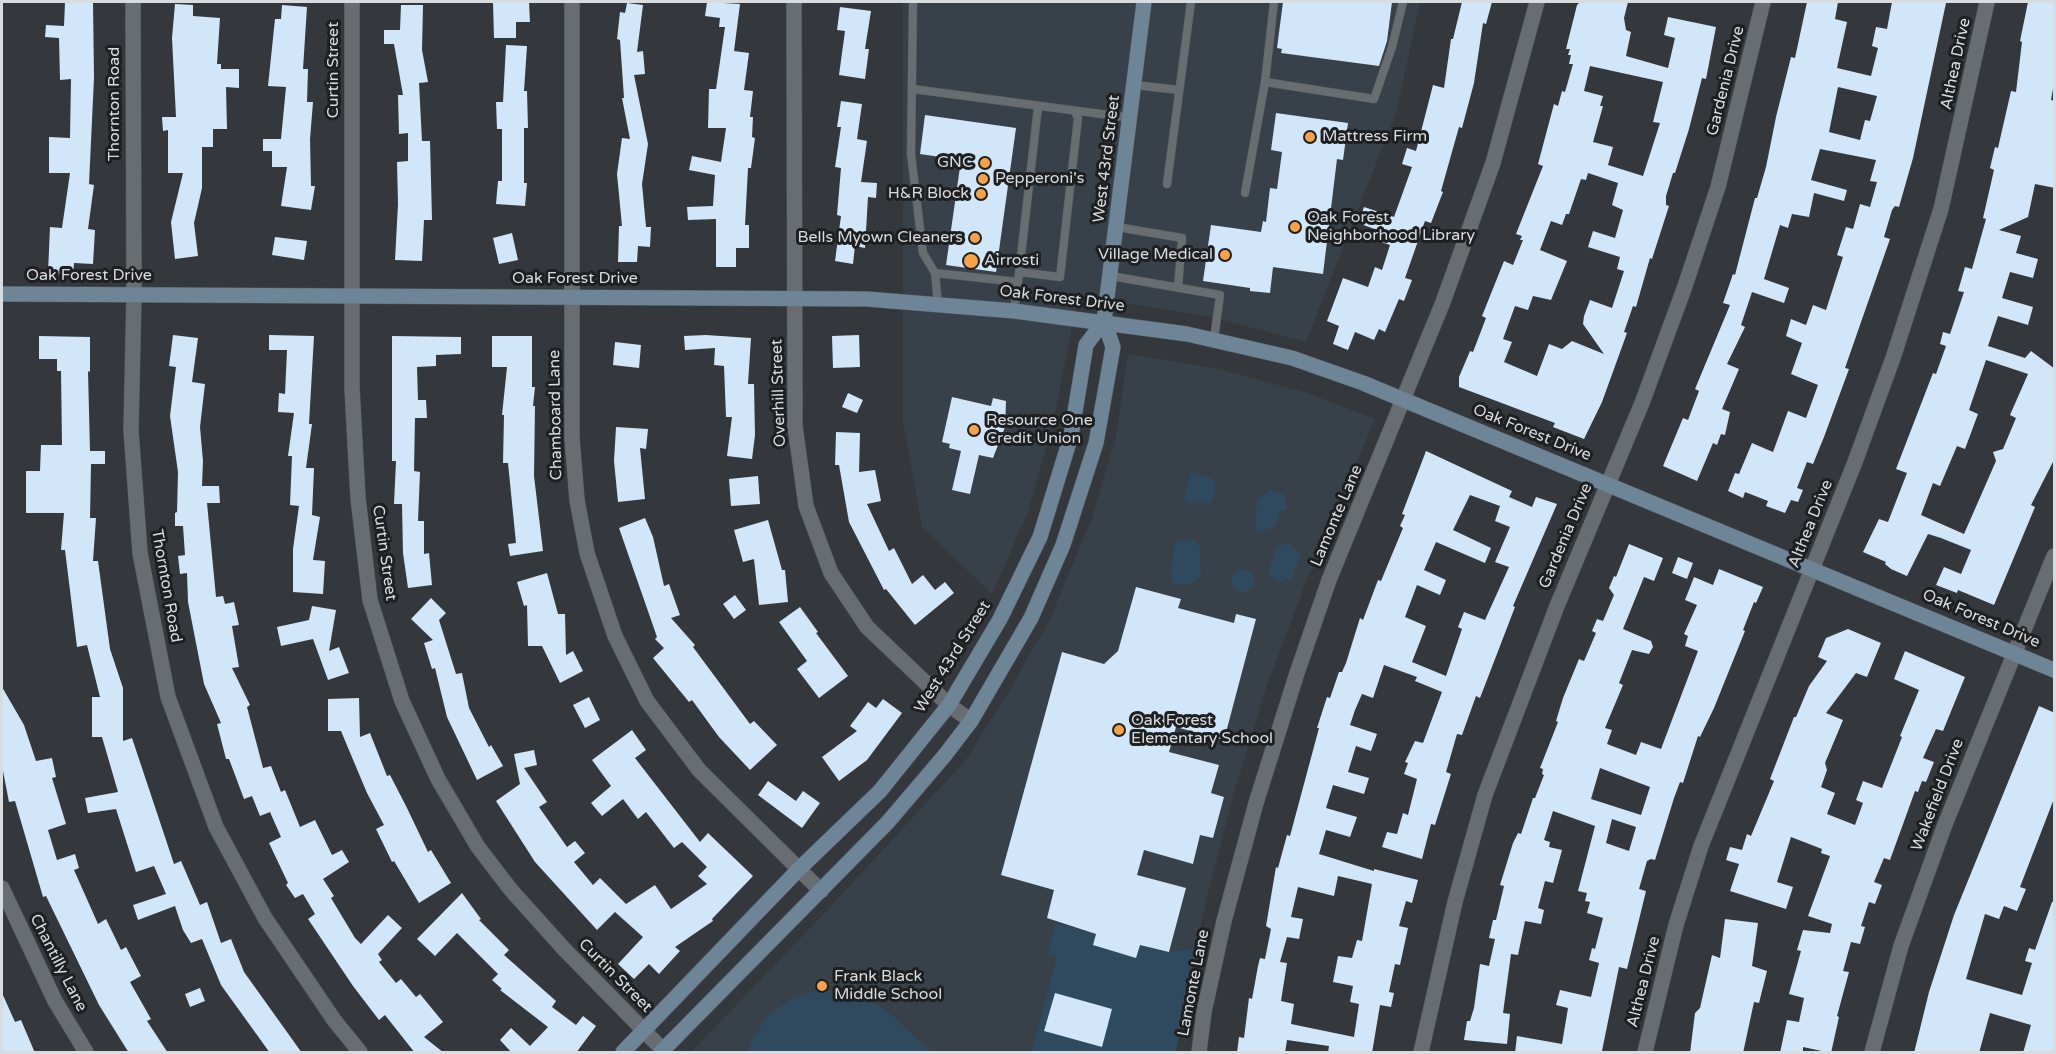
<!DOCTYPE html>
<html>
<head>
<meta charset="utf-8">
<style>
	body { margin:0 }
	#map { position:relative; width:2056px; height:1054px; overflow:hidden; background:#34383c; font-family:"Varela Round",sans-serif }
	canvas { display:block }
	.frame { position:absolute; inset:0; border:3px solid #d9dcdf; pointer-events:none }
</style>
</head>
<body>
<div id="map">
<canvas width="2056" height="1054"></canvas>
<div class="frame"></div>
</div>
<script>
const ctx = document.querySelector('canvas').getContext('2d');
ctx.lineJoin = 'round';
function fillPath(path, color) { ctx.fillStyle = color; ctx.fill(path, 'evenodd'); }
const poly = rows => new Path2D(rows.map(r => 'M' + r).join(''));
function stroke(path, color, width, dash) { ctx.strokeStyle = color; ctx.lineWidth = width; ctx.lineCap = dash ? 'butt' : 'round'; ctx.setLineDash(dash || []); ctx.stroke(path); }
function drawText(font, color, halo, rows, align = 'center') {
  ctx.font = font + ' "Varela Round",sans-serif'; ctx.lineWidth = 6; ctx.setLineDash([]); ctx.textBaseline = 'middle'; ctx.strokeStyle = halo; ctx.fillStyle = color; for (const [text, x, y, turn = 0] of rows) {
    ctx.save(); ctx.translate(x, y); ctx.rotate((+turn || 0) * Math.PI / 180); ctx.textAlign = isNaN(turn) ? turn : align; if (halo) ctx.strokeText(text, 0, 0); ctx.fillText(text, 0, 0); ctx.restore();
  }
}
const built = poly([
	[903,2,1420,2,1397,110,1306,342,1212,317,1078,296,1054,418,1028,512,992,594,922,527,903,421],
	[1128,354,1215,368,1307,393,1375,419,1306,582,1266,688,1234,793,1208,893,1185,994,1176,1052,691,1052,819,919,965,761,1005,698,1049,621,1092,518,1116,436]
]);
const green = poly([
	[1191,472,1212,478,1216,486,1214,498,1209,504,1197,501,1191,505,1184,500],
	[1270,490,1284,494,1287,510,1281,510,1275,526,1259,533,1255,529,1257,500],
	[1196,540,1200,548,1201,577,1192,583,1179,585,1173,582,1171,572,1174,545,1181,541],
	[1286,544,1291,544,1301,555,1291,580,1286,578,1282,581,1276,582,1268,571,1278,546],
	'1232 581a11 11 0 1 1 22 0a11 11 0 1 1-22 0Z',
	[1056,923,1096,934,1093,945,1140,945,1167,952,1196,949,1176,1052,1032,1052,1057,957,1048,953],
	[843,990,868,998,889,1013,931,1052,748,1052,753,1038,768,1016,790,1000,816,991]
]);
const building = poly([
	[65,2,93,2,94,78,89,184,94,185,88,229,95,230,93,264,74,263,73,275,48,273,50,227,62,228,70,173,49,173,49,137,70,138,71,79,60,80,59,38,45,37,46,25,64,26],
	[529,2,530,22,516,22,516,38,494,38,493,3],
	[707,2,740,4,734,51,749,53,744,90,753,91,750,117,753,117,752,137,755,138,751,168,748,168,745,225,749,225,749,248,736,248,736,267,716,267,716,219,688,220,687,207,713,206,715,175,689,170,692,156,721,162,726,128,708,128,709,89,716,89,725,27,719,27,720,18,705,16],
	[1283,2,1392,2,1387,41,1379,66,1281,53,1282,49,1277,48],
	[1462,2,1492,2,1486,24,1483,23,1474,83,1462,128,1459,127,1441,191,1443,192,1431,223,1425,221,1405,278,1412,280,1404,301,1399,299,1385,332,1379,329,1374,340,1355,332,1348,350,1333,344,1339,326,1327,321,1343,278,1368,287,1375,267,1382,270,1390,245,1376,240,1380,231,1358,223,1364,207,1394,217,1412,167,1402,164,1407,148,1416,151,1433,85,1444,88,1451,39,1453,39],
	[1580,2,1628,2,1624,18,1626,30,1631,32,1626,56,1668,68,1675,38,1664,35,1668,17,1716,27,1706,79,1702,78,1689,129,1675,173,1673,173,1666,196,1666,205,1669,206,1652,259,1650,258,1636,307,1633,306,1624,332,1627,333,1602,402,1584,439,1553,427,1555,423,1459,387,1459,377,1470,351,1473,352,1486,318,1482,316,1504,261,1513,265,1523,240,1520,240,1522,236,1516,234,1543,166,1538,164,1554,104,1558,106,1562,91,1565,92,1573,64,1569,64,1571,55,1568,55,1570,49,1566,49,1577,5],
	[1590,66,1663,82,1653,122,1660,123,1643,176,1608,165,1613,147,1593,142,1603,106,1600,106,1603,96,1584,91],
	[1588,173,1618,183,1612,205,1623,210,1615,238,1593,231,1588,247,1620,257,1617,269,1624,271,1612,308,1590,300,1584,316,1583,324,1604,354,1572,341,1562,349,1549,344,1537,376,1504,362,1512,342,1503,339,1515,306,1528,310,1533,296,1551,300,1567,261,1540,250,1551,221,1562,225,1566,214,1569,214,1581,179,1586,180],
	[1807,2,1838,2,1835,19,1847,22,1837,68,1871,76,1878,48,1872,46,1876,27,1887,29,1892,2,1946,3,1913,158,1899,207,1895,206,1892,210,1884,237,1890,239,1845,368,1849,369,1824,437,1813,464,1807,462,1797,488,1803,490,1798,502,1791,500,1785,513,1766,506,1768,501,1745,492,1743,498,1728,491,1735,473,1739,474,1752,443,1773,452,1788,411,1806,418,1818,385,1791,374,1802,343,1786,336,1791,319,1806,325,1813,305,1826,310,1843,257,1837,255,1846,227,1853,229,1860,204,1870,207,1877,182,1870,181,1876,160,1820,149,1811,180,1847,190,1844,201,1814,193,1809,217,1792,214,1788,228,1780,225,1764,279,1789,288,1784,303,1752,292,1741,325,1745,327,1727,364,1739,369,1722,409,1730,412,1725,435,1721,434,1717,445,1713,443,1697,481,1663,466,1683,418,1688,420,1699,391,1695,389,1730,305,1723,303,1733,274,1735,275,1755,198,1757,198,1766,167,1776,117,1791,57,1795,58],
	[1838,87,1877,96,1870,121,1865,120,1860,140,1829,132],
	[2028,2,2055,2,2055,77,2051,100,2055,101,2055,188,2035,184,2028,217,1999,230,2021,236,2016,253,2038,259,2033,278,2010,272,2002,298,2033,307,2028,325,1998,316,1988,346,2025,358,2031,351,2055,369,2055,458,2031,505,2035,507,1994,605,1958,590,1957,593,1936,585,1944,567,1961,574,1971,550,1941,538,1928,534,1907,576,1891,569,1885,564,1886,562,1863,552,1879,519,1888,522,1907,473,1896,469,1933,373,1936,374,1946,346,1940,344,1943,332,1950,334,1964,292,1958,291,1965,267,1972,269,1986,219,1983,218,1994,170,1990,168,1995,147,1998,148,2011,91,2016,92,2022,42,2020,41],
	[1986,360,2028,374,2010,415,2016,418,2003,449,1993,452,1996,461,1964,534,1921,515,1933,483,1940,486,1957,446,1965,449,1978,414,1969,410],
	[627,3,643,5,637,52,643,51,645,74,634,75,648,144,642,184,646,227,651,227,650,247,638,246,637,262,618,262,619,226,622,226,617,174,622,138,630,139,622,98,624,98,620,40,617,39,620,12,625,13],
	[175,4,193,5,193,16,220,18,217,64,221,64,221,69,239,69,239,88,226,87,227,129,213,129,213,147,202,147,202,188,194,223,198,256,175,259,171,222,183,173,168,173,168,130,163,131,162,117,176,117,172,38],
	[282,5,307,7,303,69,308,69,307,102,313,102,310,139,311,186,315,186,311,210,281,206,287,167,272,167,272,151,263,151,263,139,281,139,286,87,268,86,275,19,281,19],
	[401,5,423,5,422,50,428,82,419,83,422,141,430,141,432,220,424,220,422,261,395,260,398,204,397,162,408,161,408,133,399,134,398,95,403,95,394,44,384,44,384,30,400,30],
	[840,7,871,11,865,49,869,49,865,79,839,75,845,31,837,30],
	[506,45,527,46,524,91,527,91,528,128,524,128,524,183,527,183,525,206,496,204,498,181,502,181,502,129,497,129,496,102,503,102],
	[841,101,862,104,857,139,867,141,861,182,877,183,876,198,868,197,865,248,855,246,853,264,835,261,841,216,837,215,841,168,835,167,841,127,837,127],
	[1276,113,1348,123,1343,160,1337,159,1323,274,1273,267,1270,293,1250,291,1250,288,1203,281,1211,225,1261,232,1263,221,1266,222,1270,188,1277,189,1282,152,1271,150],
	[925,115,1016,128,996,272,946,265,961,160,920,154],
	[512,233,518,260,499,264,493,238],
	[275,237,307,241,304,260,272,255],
	[173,335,198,338,192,382,205,384,200,427,203,461,202,486,219,486,220,503,207,503,216,597,223,596,225,604,234,602,239,625,232,626,239,667,232,668,250,705,247,707,263,768,271,766,281,792,285,790,300,827,315,820,332,855,342,850,349,862,323,879,334,896,331,898,355,938,361,944,388,915,402,928,378,954,382,960,379,962,396,983,401,979,416,997,420,994,443,1022,424,1037,444,1053,415,1053,385,1015,379,1020,353,986,308,919,315,914,303,894,295,898,286,885,288,883,269,843,281,837,270,812,260,816,252,796,244,799,229,759,226,759,217,724,221,723,204,684,188,602,187,573,180,574,178,556,185,555,183,526,175,526,175,513,177,512,178,472,170,416,176,367,169,366],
	[269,335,314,336,309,424,312,424,306,468,314,468,312,515,320,517,313,560,325,561,323,594,293,592,293,549,299,506,290,505,292,456,288,456,294,413,278,412,279,393,285,394,287,350,269,350],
	[706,335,751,338,748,384,754,384,755,435,752,459,727,456,732,417,726,417,724,366,714,365,715,348,685,350,684,336],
	[859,335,860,367,833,368,832,336],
	[39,336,90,337,90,372,88,371,90,451,105,451,105,464,91,464,90,518,96,518,93,561,98,561,110,649,123,688,123,741,132,738,174,864,181,861,200,905,207,902,221,943,231,939,244,972,302,1053,270,1053,221,985,202,939,191,943,183,930,175,906,138,920,133,905,166,894,154,866,136,872,116,809,88,813,85,798,118,792,102,737,92,737,92,697,100,697,87,645,77,647,65,550,61,550,64,513,26,513,26,471,40,471,41,445,62,445,61,371,57,371,57,359,39,359],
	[392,336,461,337,461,354,436,355,436,366,417,367,418,400,426,400,427,418,415,418,414,471,420,472,418,521,424,521,424,554,429,553,432,585,408,588,403,553,402,504,394,504,396,461,392,461],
	[492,336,532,336,532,387,535,387,533,406,535,406,534,476,543,551,510,556,508,544,516,543,508,463,503,463,504,415,502,415,507,367,492,367],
	[615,342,641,345,639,368,613,365],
	[848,393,863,400,857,413,842,407],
	[952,397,991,406,993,398,1006,401,1005,427,993,458,979,455,970,494,952,490,961,451,949,448,950,444,942,442],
	[616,427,648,429,646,449,640,448,645,499,618,502,614,461],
	[836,432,860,433,859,472,875,470,881,501,867,504,889,551,894,548,912,584,923,575,935,590,945,582,954,593,915,625,886,589,884,590,849,522,839,465,835,465],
	[1426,451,1512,491,1509,497,1532,507,1536,497,1557,504,1513,606,1515,607,1480,698,1476,696,1462,735,1457,734,1446,772,1451,774,1435,825,1431,824,1422,859,1382,847,1387,832,1397,834,1403,813,1408,815,1417,779,1404,774,1408,763,1405,762,1415,741,1423,743,1442,692,1415,681,1417,677,1384,665,1373,698,1362,694,1355,710,1350,725,1377,734,1371,751,1356,746,1348,772,1369,778,1364,794,1333,785,1326,808,1357,817,1350,837,1326,830,1319,854,1374,871,1374,869,1418,880,1412,903,1406,901,1399,926,1408,928,1400,965,1395,964,1389,992,1394,993,1391,1007,1380,1005,1372,1053,1328,1053,1329,1046,1287,1040,1285,1053,1237,1053,1239,1037,1244,1038,1249,998,1252,999,1258,966,1260,958,1265,959,1271,929,1266,926,1276,867,1278,868,1287,835,1290,836,1319,728,1317,728,1327,697,1330,698,1339,672,1342,672,1346,663,1360,618,1363,620,1378,580,1381,581,1403,528,1400,526,1405,515,1402,514],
	[1470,495,1500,506,1495,521,1510,527,1495,562,1509,567,1485,620,1464,612,1458,627,1462,629,1446,676,1412,662,1426,626,1405,617,1417,585,1440,595,1446,580,1424,570,1436,542,1485,563,1491,548,1453,530],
	[1338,876,1372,884,1362,941,1357,940,1352,958,1338,956,1333,982,1353,986,1350,1002,1359,1004,1354,1037,1291,1024,1294,1004,1281,1001,1287,963,1280,962,1287,937,1299,939,1303,919,1291,917,1298,887,1334,896],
	[758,476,760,504,731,506,729,479],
	[645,518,653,537,664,586,669,584,680,615,671,618,695,645,693,647,750,724,754,721,777,745,750,770,719,737,692,700,689,702,653,658,664,648,655,639,657,637,619,528],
	[768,520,782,570,785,570,788,602,759,605,754,559,743,562,734,530],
	[1629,544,1663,558,1654,581,1644,577,1623,629,1651,641,1653,647,1649,654,1632,650,1619,683,1623,685,1605,728,1612,730,1607,744,1636,755,1641,742,1661,749,1698,651,1685,646,1688,636,1684,634,1697,605,1685,600,1694,577,1713,585,1719,569,1763,587,1756,603,1754,602,1743,630,1745,631,1714,708,1700,737,1698,736,1683,783,1680,782,1674,798,1655,860,1651,859,1647,861,1639,889,1646,891,1627,969,1619,967,1602,1051,1515,1053,1517,1036,1562,1044,1568,1008,1556,1005,1560,990,1591,997,1599,963,1589,960,1592,948,1595,949,1603,918,1587,913,1590,902,1585,901,1587,893,1578,891,1595,826,1553,811,1544,840,1550,842,1549,847,1562,850,1553,883,1545,881,1538,908,1544,910,1541,924,1525,921,1518,955,1511,954,1503,1013,1510,1014,1507,1044,1464,1040,1467,1021,1470,1021,1474,1008,1480,964,1489,966,1495,939,1489,938,1493,920,1496,920,1504,886,1500,885,1513,843,1518,833,1521,834,1533,798,1535,798,1544,775,1542,774,1543,769,1540,768,1558,722,1556,721,1563,698,1579,659,1584,661,1596,633,1592,631,1597,619,1603,621,1614,595,1609,588,1614,576,1616,577],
	[1600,768,1650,787,1641,815,1591,799],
	[1612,819,1636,827,1629,851,1606,843],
	[1678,557,1693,563,1687,579,1672,573],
	[547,573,558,614,565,614,566,655,573,651,583,671,560,683,542,646,528,646,527,605,524,606,517,582],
	[1136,587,1181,599,1178,608,1234,623,1236,614,1256,619,1224,740,1176,727,1169,752,1219,765,1211,793,1224,797,1213,838,1200,835,1193,864,1144,850,1137,875,1186,888,1169,952,1140,945,1136,958,1093,945,1096,934,1047,918,1054,890,1001,875,1062,652,1104,664,1118,651],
	[735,595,746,610,734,619,723,604],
	[431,598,446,613,439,620,456,674,462,673,469,708,489,747,491,745,503,766,477,780,447,717,435,668,432,669,424,643,433,640,411,619],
	[312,606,336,610,329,651,339,647,349,673,328,680,313,639,281,646,277,627,309,620],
	[800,607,818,632,816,633,848,676,819,698,797,669,807,661,779,622],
	[1848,629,1881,643,1867,677,1856,673,1826,713,1843,720,1825,763,1827,770,1821,787,1835,793,1827,814,1855,825,1863,803,1856,800,1863,781,1882,788,1902,737,1900,736,1919,690,1894,679,1905,651,1965,677,1943,731,1936,729,1923,758,1934,762,1926,782,1922,781,1918,792,1915,791,1890,860,1884,858,1874,882,1882,885,1875,904,1869,902,1861,926,1865,927,1860,944,1851,942,1843,971,1849,972,1837,1016,1839,1017,1831,1053,1803,1047,1803,1053,1780,1053,1787,1020,1799,1022,1804,998,1789,994,1801,951,1797,950,1803,930,1830,933,1832,924,1808,916,1830,856,1821,853,1822,849,1791,837,1777,882,1793,887,1786,909,1730,891,1739,864,1726,860,1730,847,1742,850,1747,834,1751,836,1774,781,1770,779,1794,717,1796,717,1809,686,1827,661,1818,657,1826,638],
	[2,687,24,725,36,761,52,758,56,777,52,778,66,824,48,830,57,860,75,854,79,868,74,870,98,924,106,919,121,950,126,947,141,976,130,982,151,1019,147,1021,168,1053,129,1053,99,1005,46,896,43,897,15,801,9,802,2,766],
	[589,697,600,720,585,728,573,705],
	[359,698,360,737,370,733,387,776,390,775,407,808,428,852,431,850,451,883,419,903,394,861,392,862,376,829,384,825,367,793,341,731,328,731,328,699],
	[883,699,902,713,867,760,839,781,822,757,857,731,850,726,868,702,876,708],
	[2039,706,2055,713,2055,796,2020,887,2026,889,2017,911,2004,906,1999,919,1985,914,1966,979,2022,995,2032,963,2025,961,2029,948,2035,950,2052,902,2055,902,2055,1053,2023,1053,2031,1025,1990,1013,1979,1053,1914,1053,1929,992,1954,915],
	[632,730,646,750,635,758,700,842,708,833,753,876,712,919,713,921,675,947,680,951,659,974,649,964,634,979,618,964,643,937,615,912,597,930,535,862,496,801,520,784,514,754,534,750,537,765,524,768,547,802,539,807,567,847,575,841,585,853,574,862,593,885,600,878,626,904,655,885,671,909,707,884,698,876,707,867,682,842,674,848,646,812,638,819,623,799,602,816,591,803,611,786,592,760],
	[768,781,796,801,803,791,820,803,802,828,758,795],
	[462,893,481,919,479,920,509,950,504,955,556,1001,552,1007,576,1025,583,1016,596,1026,576,1053,512,1053,500,1040,511,1028,530,1046,548,1027,500,990,502,989,492,980,498,974,457,933,435,956,417,939],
	[1725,919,1758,923,1752,966,1767,971,1759,1003,1754,1002,1743,1053,1690,1053,1695,1013,1700,1008,1712,955,1720,958],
	[200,988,205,1001,190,1007,185,994],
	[2,993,15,1022,21,1020,35,1053,2,1053],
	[1055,993,1112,1009,1102,1047,1044,1031]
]);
const lane = poly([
	[913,2,911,154,923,253,935,273,938,304],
	[1265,82,1374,99,1392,47,1403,2],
	[1135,85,1179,90],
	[913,89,1131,118],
	[1167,184,1191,2],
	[1245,193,1265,82,1274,2],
	[1117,227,1182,238,1178,288],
	[1019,272,1060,277,1078,118,1075,112],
	[935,273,1018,282,1038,107],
	[1111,276,1220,295,1214,339],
	[1014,311,1018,282]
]);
const street = poly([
	[133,2,134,294,131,430,140,553,168,697,216,827,265,918,334,1020,360,1052],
	[352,2,352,388,358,498,370,600,402,701,438,779,478,847,511,890,564,949,663,1050],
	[572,2,572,438,577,500,587,553,615,636,647,701,699,770,821,891],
	[794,2,795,426,806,506,831,573,867,627,949,705,971,721],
	[2,888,55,1001,86,1052],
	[1199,1052,1204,1012,1224,921,1256,803,1297,673,1329,580,1443,302,1493,163,1537,2],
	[1421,1052,1455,902,1485,795,1557,606,1642,403,1684,289,1718,187,1763,2],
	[1645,1052,1676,925,1701,846,1855,462,1893,358,1941,209,1987,2],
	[1872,1052,1901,946,1944,827,2054,556]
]);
const secondary = poly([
	[2,294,867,299,1014,311,1187,334,1292,358,1363,383,2054,670],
	[623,1052,799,869,880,791,949,705,1000,619,1040,537,1071,436,1086,345,1104,321],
	[661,1052,888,822,945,755,971,721,1031,618,1063,545,1096,443,1113,347,1104,321,1144,2]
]);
const markers = [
	[1310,137,6,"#f7a149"],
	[985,163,6,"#f7a149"],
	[983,179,6,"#f7a149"],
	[981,194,6,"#f7a149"],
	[1295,227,6,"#f7a149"],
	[975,238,6,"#f7a149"],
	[1225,255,6,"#f7a149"],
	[971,261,8,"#f7a149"],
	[974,430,6,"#f7a149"],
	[1119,730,6,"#f7a149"],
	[822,986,6,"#f7a149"]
];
const streetNames = [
	["Althea Drive",1956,64,-78],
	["Curtin Street",334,70,-90],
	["Gardenia Drive",1726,81,-76],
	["Thornton Road",115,104,-90],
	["West 43rd Street",1107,159,-83],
	["Oak Forest Drive",89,276],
	["Oak Forest Drive",575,279],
	["Oak Forest Drive",1062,299,7],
	["Overhill Street",779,393,-92],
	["Chamboard Lane",556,415,-91],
	["Oak Forest Drive",1532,433,22],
	["Lamonte Lane",1337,516,-67],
	["Althea Drive",1811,524,-68],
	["Gardenia Drive",1566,536,-67],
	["Curtin Street",384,553,82],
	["Thornton Road",166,586,80],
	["Oak Forest Drive",1981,619,23],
	["West 43rd Street",953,657,-58],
	["Wakefield Drive",1938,795,-69],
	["Chantilly Lane",58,963,63],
	["Curtin Street",615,976,45],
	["Althea Drive",1644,982,-76],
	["Lamonte Lane",1194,983,-79]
];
const poiNames = [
	["Mattress Firm",1322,137],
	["GNC",973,163,"right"],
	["Pepperoni's",995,179],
	["H&R Block",969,194,"right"],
	["Oak Forest",1307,218],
	["Neighborhood Library",1307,236],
	["Bells Myown Cleaners",963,238,"right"],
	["Village Medical",1213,255,"right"],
	["Airrosti",984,261],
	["Resource One",986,421],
	["Credit Union",986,439],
	["Oak Forest",1131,721],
	["Elementary School",1131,739],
	["Frank Black",834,977],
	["Middle School",834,995]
];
fillPath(built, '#38414a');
fillPath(green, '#2f4a5f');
fillPath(building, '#d1e6f8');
stroke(lane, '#505558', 9);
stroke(street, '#505558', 16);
stroke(secondary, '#505558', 16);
stroke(lane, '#686d71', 8);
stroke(street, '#686d71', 15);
stroke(secondary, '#6d8597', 15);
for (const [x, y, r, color] of markers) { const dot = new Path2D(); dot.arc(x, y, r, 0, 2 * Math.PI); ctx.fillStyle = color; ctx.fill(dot); stroke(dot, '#1d1f21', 2); }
drawText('16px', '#d9dcdf', '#1d1f21', streetNames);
drawText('16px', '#d9dcdf', '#1d1f21', poiNames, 'left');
</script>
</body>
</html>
